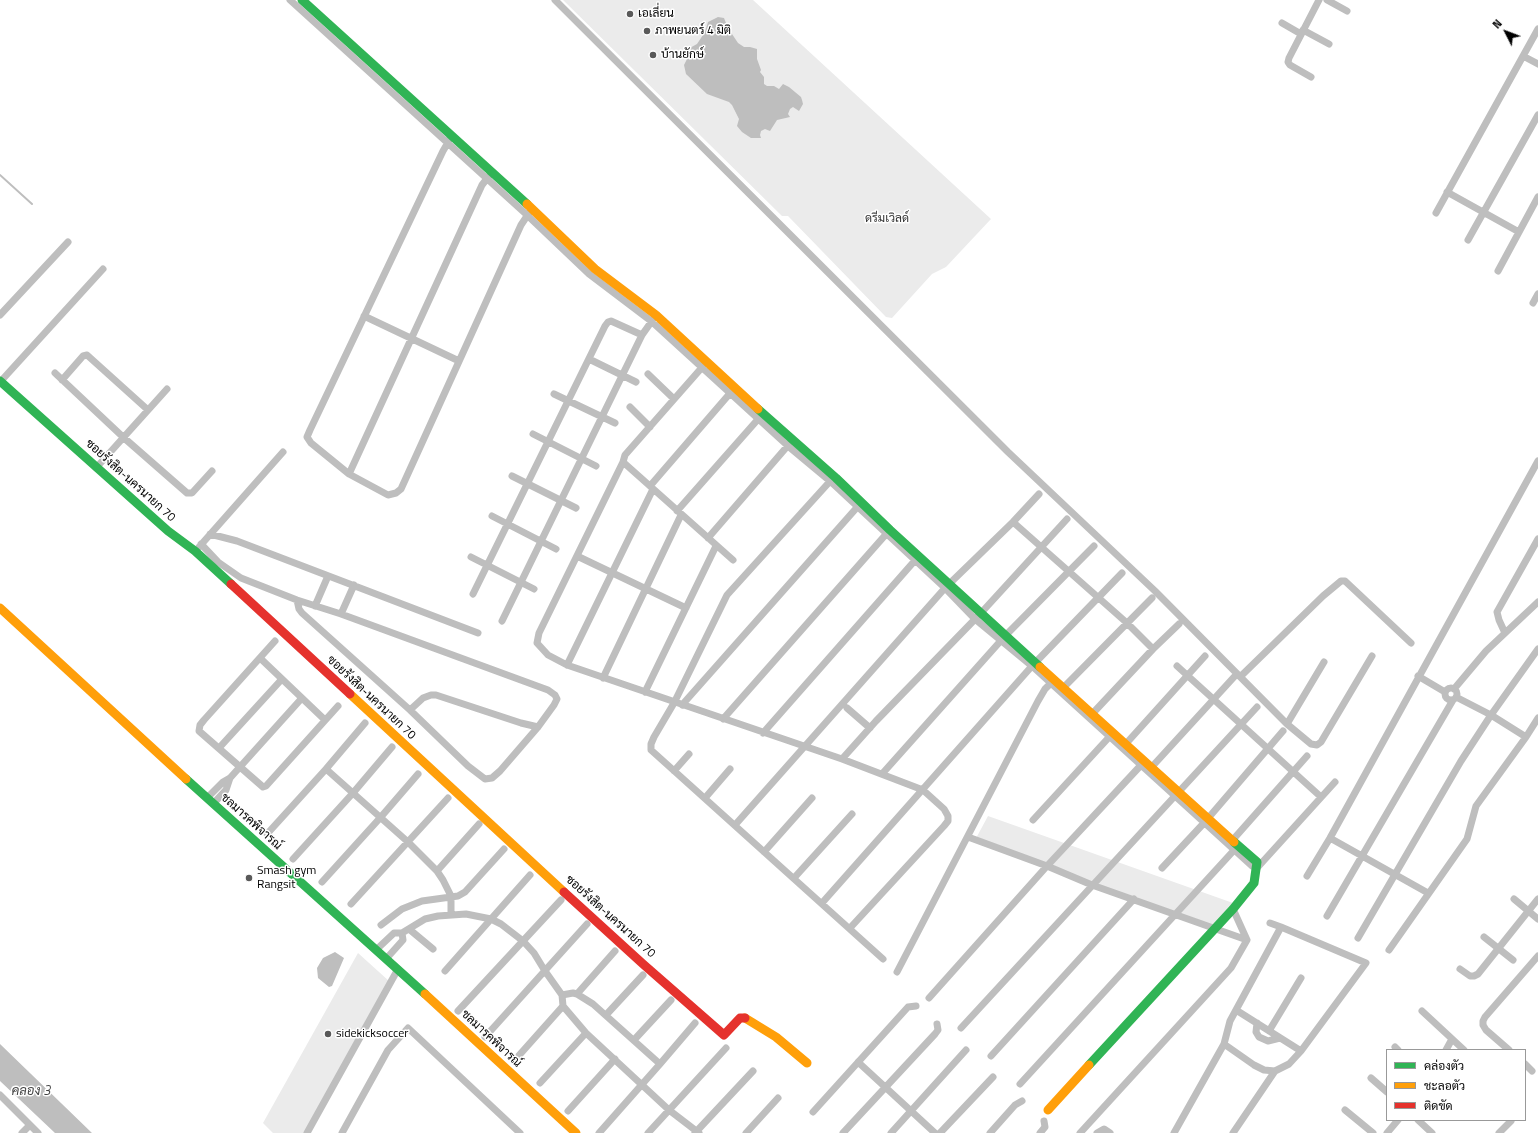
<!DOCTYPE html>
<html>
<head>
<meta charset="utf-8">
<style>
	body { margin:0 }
	#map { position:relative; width:1538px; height:1133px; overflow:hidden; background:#fff; font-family:"Titillium Web",Sarabun,sans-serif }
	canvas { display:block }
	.legend { position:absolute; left:1386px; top:1049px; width:140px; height:72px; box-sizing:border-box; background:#fff; border:1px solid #999; margin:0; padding:5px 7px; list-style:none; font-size:12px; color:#000 }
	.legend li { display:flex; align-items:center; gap:8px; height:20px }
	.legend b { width:20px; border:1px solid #999 }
	.north { position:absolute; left:1486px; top:12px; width:40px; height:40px; -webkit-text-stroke:3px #fff; paint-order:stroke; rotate:312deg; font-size:11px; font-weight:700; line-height:16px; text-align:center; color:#000 }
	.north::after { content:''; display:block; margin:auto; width:14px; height:18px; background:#000; clip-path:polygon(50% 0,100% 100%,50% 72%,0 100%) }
</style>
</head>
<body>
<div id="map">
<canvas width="1538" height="1133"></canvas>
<ul class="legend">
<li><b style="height:5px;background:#30b455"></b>คล่องตัว</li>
<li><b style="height:5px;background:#ff9f0a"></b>ชะลอตัว</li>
<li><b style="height:5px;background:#e5322d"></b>ติดขัด</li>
</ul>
<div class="north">N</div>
</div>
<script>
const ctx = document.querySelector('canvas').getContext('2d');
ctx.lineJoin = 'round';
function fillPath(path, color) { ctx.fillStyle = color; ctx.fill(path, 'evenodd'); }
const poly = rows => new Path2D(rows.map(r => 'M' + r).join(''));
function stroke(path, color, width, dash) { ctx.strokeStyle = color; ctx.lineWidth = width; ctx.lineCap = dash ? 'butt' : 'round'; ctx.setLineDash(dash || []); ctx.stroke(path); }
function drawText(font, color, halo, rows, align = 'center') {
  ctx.font = font + ' "Titillium Web",Sarabun,sans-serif'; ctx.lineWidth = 3; ctx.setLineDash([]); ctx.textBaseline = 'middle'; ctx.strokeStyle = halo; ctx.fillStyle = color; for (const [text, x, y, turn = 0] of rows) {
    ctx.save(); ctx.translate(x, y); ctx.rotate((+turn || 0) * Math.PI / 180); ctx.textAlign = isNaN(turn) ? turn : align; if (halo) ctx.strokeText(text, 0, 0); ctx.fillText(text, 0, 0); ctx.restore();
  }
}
const green = poly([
	[563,0,753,0,991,219,946,267,932,274,892,318,886,317,788,216,782,216],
	[988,816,1233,903,1211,930,974,842],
	[358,953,389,981,304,1133,273,1133,263,1123]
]);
const water = poly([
	[718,17,724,18,728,28,738,43,744,47,750,47,757,49,757,59,761,70,760,72,764,77,764,84,767,86,774,86,779,89,783,84,789,87,801,97,802,100,803,104,799,111,793,107,790,109,788,114,790,117,777,120,770,131,765,129,761,131,760,135,761,138,751,138,742,132,737,126,739,119,732,105,729,102,707,94,686,74,684,65,687,59,686,53,688,49,697,44,705,32,708,22],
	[335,952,344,958,332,986,329,987,318,978,317,968,323,958],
	[0,1044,92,1133,55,1133,0,1081]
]);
const stream = poly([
	[0,175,32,204]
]);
const street = poly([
	[290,0,527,215,589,274,651,321,788,446,830,481,945,588,975,619,1032,666,1252,866,1257,868,1335,782],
	[555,0,1008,452,1155,591,1287,724,1311,744,1317,745,1321,742,1372,656],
	[1327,0,1347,11],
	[1282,23,1301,34],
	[1303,30,1329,44],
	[1523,56,1538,64],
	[1311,77,1290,65,1288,62,1289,58,1319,0],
	[450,139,443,151,310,430,307,437,311,443,349,474,388,495,396,493,401,489,521,225,529,213],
	[1447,192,1519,232],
	[1436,213,1538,29],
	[1468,240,1538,115],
	[1498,271,1538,197],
	[1533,303,1538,294],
	[0,315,68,242],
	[364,316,459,361],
	[589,359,636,382],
	[705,364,625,455,623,462,733,560],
	[55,373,123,437,187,493,192,493,212,471],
	[648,374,674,399],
	[62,380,83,356,87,355,148,410],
	[1,381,103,269],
	[554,394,615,423],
	[630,407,650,427],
	[533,434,596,466],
	[623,462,539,633,537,643,548,655,567,665,842,759,923,790,944,809,948,816,948,821,944,826,850,928],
	[96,468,167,389],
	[349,474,482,185,489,176],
	[512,476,576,508],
	[833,478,727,595,674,703,654,737,651,744,651,750,883,959],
	[650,486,732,391],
	[677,511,760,417],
	[492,516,556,549],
	[1013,522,1127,623,1153,649],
	[210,534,237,541,478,633],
	[708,538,791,442],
	[201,544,218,562,241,578,297,600,341,614,548,690,555,695,557,699,554,705,538,727,500,771,492,778,485,779,468,766,410,710,302,613,299,609,297,600],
	[199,547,283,452],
	[577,556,686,608],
	[471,557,534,589],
	[473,594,605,326,608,322,611,321,642,335],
	[315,606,328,576],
	[341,614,354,585],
	[502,621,642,335,654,318],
	[1505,633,1499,620,1497,612,1538,539],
	[275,641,204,720,200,725,199,731,263,787,266,786,338,706],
	[260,658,325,720],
	[567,665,653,489],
	[1177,666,1321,797],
	[1241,676,1323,596,1341,581,1345,581,1411,643],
	[1418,676,1445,692],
	[603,678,681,515],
	[1064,687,1152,598],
	'1445 694a6 6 0 1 1 12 0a6 6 0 1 1-12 0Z',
	[1454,689,1486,651,1538,602],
	[645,692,716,546],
	[1456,697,1491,715,1526,737,1538,718],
	[682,705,860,504],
	[847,708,870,728],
	[410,710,423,698,431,695,436,695,521,723,538,727],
	[1093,713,1153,649,1179,624],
	[723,719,888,532],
	[1287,724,1324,662],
	[763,733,918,557],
	[1123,747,1205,656],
	[219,748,282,679],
	[842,759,876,721,981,613,1067,519],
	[326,769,408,842,437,871,443,880,451,896,451,914],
	[1149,770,1234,677],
	[674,771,689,754],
	[882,774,1005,636,1094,546],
	[207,798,223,782,230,778,302,698],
	[705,798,730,769],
	[213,804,226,790,230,778],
	[1033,820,1112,734],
	[735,825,945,588,1013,522,1039,494],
	[267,834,326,769,365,723],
	[968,837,1047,866,1092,885,1247,940],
	[1330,838,1428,893],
	[1230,843,1307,756],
	[764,852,812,798],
	[293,859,353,793,392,747],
	[1162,868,1204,823,1283,731],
	[437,871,479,824],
	[1307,876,1330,838,1538,461],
	[794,878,852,814],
	[322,882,380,818,418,774],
	[1514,899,1538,919],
	[822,903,1032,666,1122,573],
	[351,904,448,798],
	[1327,916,1453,700],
	[1270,923,1281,927,1366,963,1301,1051,1289,1064,1275,1071,1264,1070,1254,1065,1224,1044,1230,1021,1281,927],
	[381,925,402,909,422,901,458,896,465,892,504,849],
	[409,929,433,949],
	[1484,937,1513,960],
	[1358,938,1461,761,1491,715,1538,649],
	[376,950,394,933,402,933,425,919,438,916,466,914,491,919,501,924,523,941,534,953,545,971,562,995,563,1006,586,1033,669,1110,699,1133],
	[1389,950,1467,839,1476,806,1526,737],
	[386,959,403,940,402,933],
	[1460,969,1470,976,1474,976,1478,974,1538,899],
	[445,971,530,875],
	[897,972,1038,701,1045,689,1053,681],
	[577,994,615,951],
	[562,995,573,993,577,994,593,1004,660,1064],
	[929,998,1047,866,1143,763],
	[1236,1010,1301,1051],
	[458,1011,561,900],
	[1422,1011,1464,1050],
	[606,1015,643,975],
	[1257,1023,1256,1032,1259,1037,1268,1041,1280,1038],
	[961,1028,1257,707],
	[1269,1031,1301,978],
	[485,1037,587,924],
	[634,1040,671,1000],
	[1395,1047,1398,1050],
	[1446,1050,1452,1039],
	[1509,1050,1486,1030,1483,1025,1483,1021,1485,1017,1538,956],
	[991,1056,1134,899],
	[514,1061,563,1006],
	[858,1062,935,1133],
	[1525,1064,1532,1071],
	[1371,1078,1387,1092],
	[540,1083,586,1033],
	[1020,1084,1236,848],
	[0,1095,38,1133],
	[1345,1110,1373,1133],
	[568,1111,615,1059],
	[813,1112,908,1007,916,1006],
	[1418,1120,1432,1133],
	[22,1133,30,1125],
	[307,1133,398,969],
	[342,1133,388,1050,408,1028,520,1133],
	[599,1133,660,1064,695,1023],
	[648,1133,726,1048],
	[695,1133,753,1071],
	[746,1133,778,1098],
	[843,1133,935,1034,938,1030,937,1024],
	[891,1133,966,1050],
	[940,1133,993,1077],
	[990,1133,1015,1105,1022,1101],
	[1040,1133,1045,1127,1044,1121],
	[1080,1133,1231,968,1247,940,1233,909],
	[1097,1133,1104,1129,1110,1133],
	[1174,1133,1224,1044],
	[1233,1133,1275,1071],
	[1387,1133,1398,1120],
	[1499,1133,1511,1121]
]);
const fast = poly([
	[302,0,527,204],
	[0,381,168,531,195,551,231,584],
	[758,409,836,478,890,530,1040,667],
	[186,779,425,994],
	[1089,1065,1233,909,1254,883,1257,862,1234,842]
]);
const slow = poly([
	[527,204,595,269,656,315,758,409],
	[0,608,186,779],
	[1040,667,1234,842],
	[350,694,564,892],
	[425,994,576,1133],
	[745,1018,776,1037,807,1063],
	[1048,1110,1089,1065]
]);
const jam = poly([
	[231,584,350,694],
	[564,892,643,964,724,1035,740,1018,745,1018]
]);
const markers = [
	[630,14,4,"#595959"],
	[647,31,4,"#595959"],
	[653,55,4,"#595959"],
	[249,878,4,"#595959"],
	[328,1034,4,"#595959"]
];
const poiNames = [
	["เอเลี่ยน",638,14],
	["ภาพยนตร์ 4 มิติ",655,31],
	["บ้านยักษ์",661,55],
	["Smash gym",257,871],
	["Rangsit",257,885],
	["sidekicksoccer",336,1034]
];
const parkNames = [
	["ดรีมเวิลด์",887,219]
];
const streetNames = [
	["ซอยรังสิต-นครนายก 70",130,481,42],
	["ซอยรังสิต-นครนายก 70",371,698,43],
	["ชลมารคพิจารณ์",251,822,42],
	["ซอยรังสิต-นครนายก 70",610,917,42],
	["ชลมารคพิจารณ์",491,1039,43]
];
const waterNames = [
	["คลอง 3",31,1092]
];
fillPath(green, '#ebebeb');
fillPath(water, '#bebebe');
stroke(stream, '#bebebe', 2);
stroke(street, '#bebebe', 7);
stroke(fast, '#30b455', 9);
stroke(slow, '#ff9f0a', 9);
stroke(jam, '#e5322d', 9);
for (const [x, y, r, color] of markers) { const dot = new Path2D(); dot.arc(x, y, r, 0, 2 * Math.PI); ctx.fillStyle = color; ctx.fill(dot); stroke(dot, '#fff', 1.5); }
drawText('12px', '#000', '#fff', poiNames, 'left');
drawText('12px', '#323232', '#fff', parkNames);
drawText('12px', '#000', '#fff', streetNames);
drawText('italic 13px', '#434343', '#fff', waterNames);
</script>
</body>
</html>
